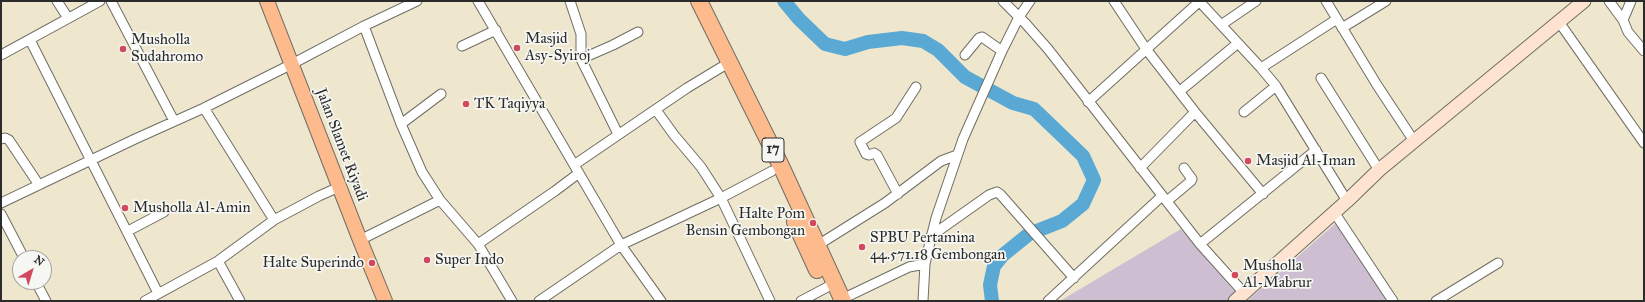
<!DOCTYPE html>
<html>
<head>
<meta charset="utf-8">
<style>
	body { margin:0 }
	#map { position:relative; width:1645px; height:302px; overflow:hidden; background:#eee7ce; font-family:"IM FELL Great Primer",serif }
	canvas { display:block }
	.frame { position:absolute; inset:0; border:2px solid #2b2b2b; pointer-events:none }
	.north { position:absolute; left:12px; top:250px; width:40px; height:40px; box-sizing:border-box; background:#f6f6f2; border:1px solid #a5a5a2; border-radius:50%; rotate:38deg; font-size:11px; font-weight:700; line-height:16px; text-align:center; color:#2b2b2b }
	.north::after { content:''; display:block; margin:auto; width:14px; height:18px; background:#d1495b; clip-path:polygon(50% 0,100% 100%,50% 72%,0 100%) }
</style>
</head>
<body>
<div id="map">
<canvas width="1645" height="302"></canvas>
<div class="frame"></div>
<div class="north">N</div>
</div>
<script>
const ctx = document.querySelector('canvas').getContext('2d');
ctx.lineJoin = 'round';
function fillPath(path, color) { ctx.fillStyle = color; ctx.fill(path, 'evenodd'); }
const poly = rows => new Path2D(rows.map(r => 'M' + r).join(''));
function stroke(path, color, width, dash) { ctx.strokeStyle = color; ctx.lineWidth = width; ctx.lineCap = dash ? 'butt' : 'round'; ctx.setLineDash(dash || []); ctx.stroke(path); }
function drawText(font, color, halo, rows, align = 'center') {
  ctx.font = font + ' "IM FELL Great Primer",serif'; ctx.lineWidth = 3.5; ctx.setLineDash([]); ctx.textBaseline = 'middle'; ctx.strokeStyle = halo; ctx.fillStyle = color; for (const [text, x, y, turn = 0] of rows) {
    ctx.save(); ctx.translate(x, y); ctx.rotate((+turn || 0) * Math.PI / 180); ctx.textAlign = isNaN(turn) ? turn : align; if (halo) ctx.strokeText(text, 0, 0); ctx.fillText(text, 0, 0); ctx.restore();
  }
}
const industrial = poly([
	[1336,223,1387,301,1247,301],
	[1181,229,1237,294,1233,301,1060,301]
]);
const river = poly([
	[784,1,799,19,825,44,845,49,868,42,902,38,923,41,938,50,965,77,1013,103,1034,109,1083,156,1094,180,1083,204,1062,221,1029,234,1003,255,994,266,990,285,992,301]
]);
const street = poly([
	[57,1,68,18],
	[111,1,174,121],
	[478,1,621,245,661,301],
	[570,1,581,34,581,59,618,134],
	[1003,1,1026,24,1048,49,1200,244,1244,293],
	[1114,1,1146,49,1195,112,1263,194],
	[1199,1,1261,68,1276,86,1347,201],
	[1326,1,1377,85,1414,141],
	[1609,1,1623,20,1628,32,1644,51],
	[1623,20,1631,1],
	[1559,22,1644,143],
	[1221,25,1256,1],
	[364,26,401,124,422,172,440,200,478,244,512,301],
	[1342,28,1386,1],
	[30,40,158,293],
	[462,46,496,30],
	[1,55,100,1],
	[965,55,979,38,982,37,1002,51],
	[581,59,613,45,638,32],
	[1261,68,1337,19],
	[1321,78,1379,170],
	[1180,91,1238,43],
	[1088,102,1200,1],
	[204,108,274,220],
	[656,110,674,135,701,167,721,198,770,301],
	[1244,112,1276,86],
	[401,124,441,94],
	[1,139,5,138,9,140,39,185],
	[574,165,687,88,730,62],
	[1140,168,1195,112],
	[898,194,877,155,874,153,869,155,866,154,860,142,896,118,916,87],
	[1167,201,1191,181,1192,179,1184,168],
	[1,203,135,139,204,108,292,64,364,26,417,1],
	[1334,212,1393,301],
	[1,214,24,258],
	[128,231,164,212],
	[931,236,989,195,997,192,1000,194,1074,278],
	[360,240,440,200],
	[478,244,555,191,579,173],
	[1200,244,1316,150],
	[818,245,885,203,941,161,957,155],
	[218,261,240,301],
	[36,282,46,301],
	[145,301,218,261,274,220,319,196,339,187],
	[539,301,621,245,721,198,772,171],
	[801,301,835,283],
	[838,301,909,267,925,264],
	[923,301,925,264,930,242,936,218,963,139,1002,51,1019,17,1030,1],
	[1048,301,1162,196],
	[1436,301,1498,263]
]);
const secondary = poly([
	[1235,301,1347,201,1379,170,1584,1]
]);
const primary = poly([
	[267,1,360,240,385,301]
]);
const highway = poly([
	[699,1,781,166,843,301],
	[795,222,817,270]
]);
const markers = [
	[517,48,4,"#d1495b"],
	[123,49,4,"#d1495b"],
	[466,104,4,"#d1495b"],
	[1248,161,4,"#d1495b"],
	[125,208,4,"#d1495b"],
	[813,223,4,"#d1495b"],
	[862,247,4,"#d1495b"],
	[427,260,4,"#d1495b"],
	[372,263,4,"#d1495b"],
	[1235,275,4,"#d1495b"]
];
const shields = [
	[773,150,22]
];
const shieldNames = [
	["17",773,150]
];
const poiNames = [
	["Masjid",525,39],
	["Asy-Syiroj",525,56],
	["Musholla",131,40],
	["Sudahromo",131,57],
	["TK Taqiyya",474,104],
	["Masjid Al-Iman",1256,161],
	["Musholla Al-Amin",133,208],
	["Halte Pom",805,214,"right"],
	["Bensin Gembongan",805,231,"right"],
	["SPBU Pertamina",870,238],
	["44.571.18 Gembongan",870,255],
	["Super Indo",435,260],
	["Halte Superindo",364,263,"right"],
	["Musholla",1243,266],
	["Al-Mabrur",1243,283]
];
const streetNames = [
	["Jalan Slamet Riyadi",341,145,69]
];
fillPath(industrial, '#cebed1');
stroke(river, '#5aa9d4', 14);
stroke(street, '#6f6d64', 11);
stroke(secondary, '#6f6d64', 15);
stroke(primary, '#6f6d64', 16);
stroke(highway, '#6f6d64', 18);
stroke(street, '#fff', 9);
stroke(secondary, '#fee3d1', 13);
stroke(primary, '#fcba8d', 14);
stroke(highway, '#fcba8d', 16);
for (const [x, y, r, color] of markers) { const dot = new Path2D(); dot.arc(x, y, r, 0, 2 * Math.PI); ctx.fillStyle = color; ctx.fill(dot); stroke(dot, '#f6f6f2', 1.5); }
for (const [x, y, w] of shields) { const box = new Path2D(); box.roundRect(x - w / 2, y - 12, w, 24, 3); ctx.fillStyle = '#f6f6f2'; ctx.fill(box); stroke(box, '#2b2b2b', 1); }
drawText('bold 14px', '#2b2b2b', null, shieldNames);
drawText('15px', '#2b2b2b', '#f6f6f2', poiNames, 'left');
drawText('15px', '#2b2b2b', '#f6f6f2', streetNames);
</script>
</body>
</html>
